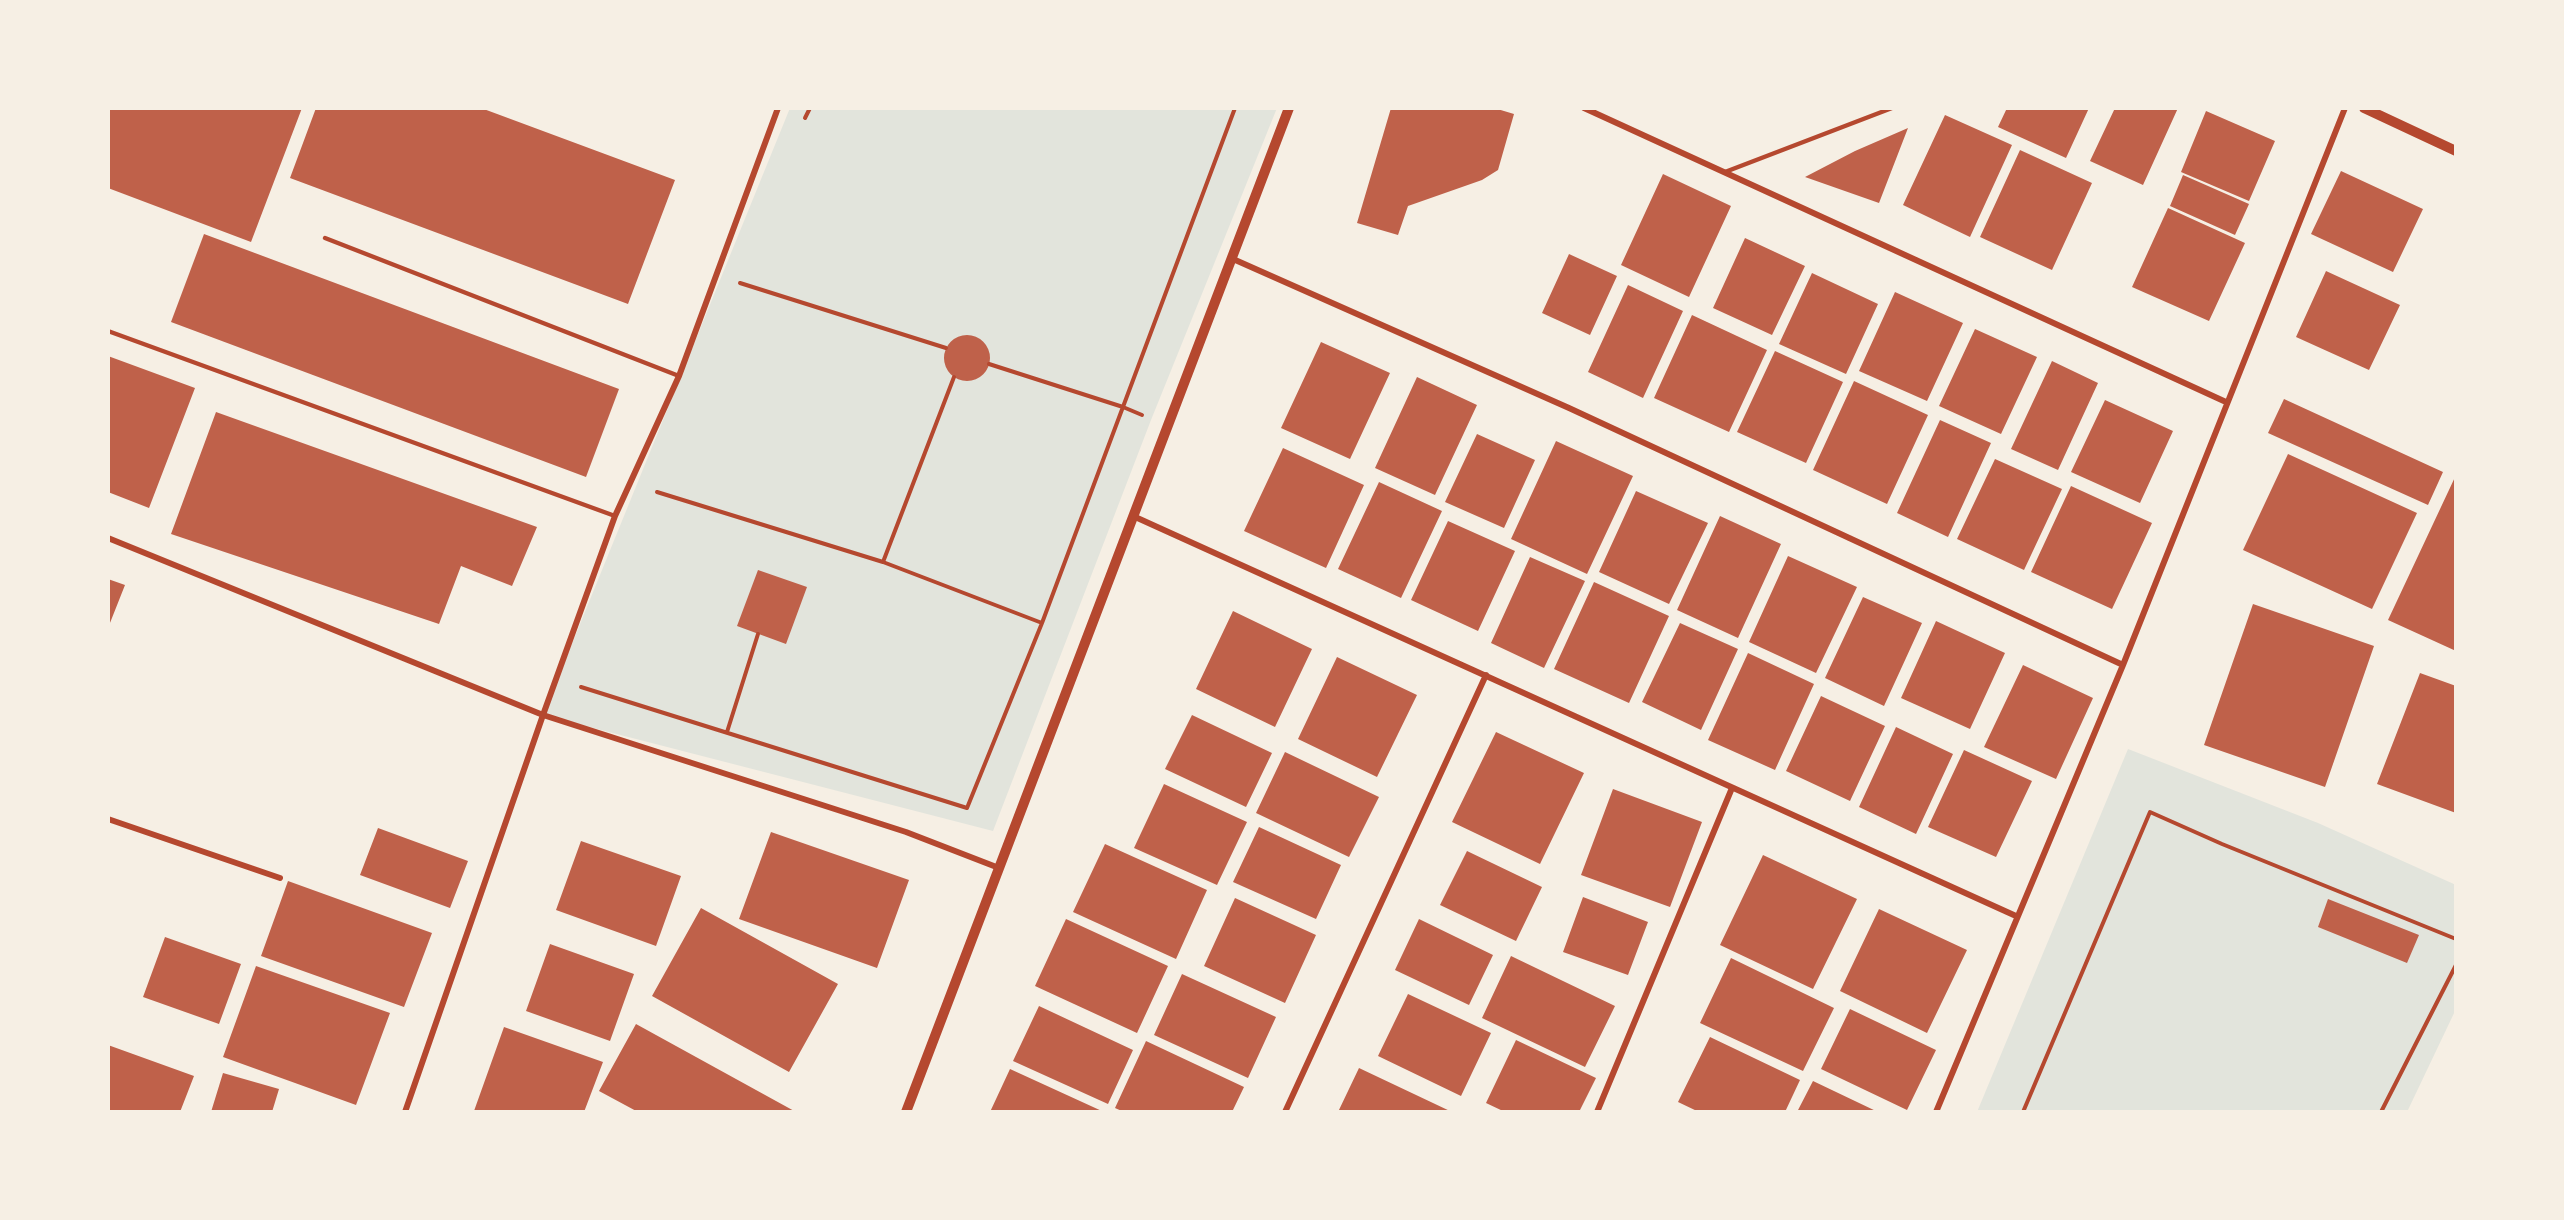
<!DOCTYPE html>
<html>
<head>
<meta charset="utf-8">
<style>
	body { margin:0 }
	#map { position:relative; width:2564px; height:1220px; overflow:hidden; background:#f6efe4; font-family:Roboto,sans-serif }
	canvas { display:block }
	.frame { position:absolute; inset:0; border:110px solid #f6efe4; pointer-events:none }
</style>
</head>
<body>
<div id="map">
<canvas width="2564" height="1220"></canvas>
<div class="frame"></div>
</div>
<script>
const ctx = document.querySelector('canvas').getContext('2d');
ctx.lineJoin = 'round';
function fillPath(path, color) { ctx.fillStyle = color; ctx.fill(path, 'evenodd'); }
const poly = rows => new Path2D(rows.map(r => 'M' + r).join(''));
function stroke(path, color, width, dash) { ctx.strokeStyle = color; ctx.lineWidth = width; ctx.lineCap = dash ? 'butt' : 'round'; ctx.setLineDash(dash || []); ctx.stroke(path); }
const green = poly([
	[790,108,1277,108,1151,420,993,831,543,715],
	[2128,749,2318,823,2456,885,2456,1009,2407,1112,1977,1112]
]);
const building = poly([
	[108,108,302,108,251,242,108,188],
	[316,108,481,108,675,180,628,304,290,178],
	[1391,108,1494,108,1514,114,1498,170,1482,180,1408,206,1398,235,1357,223],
	[2007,108,2089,108,2066,158,1998,127],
	[2115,108,2178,108,2143,185,2090,161],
	[2206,111,2275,141,2249,201,2181,172],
	[1945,115,2012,145,1970,237,1903,205],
	[1908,128,1879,203,1805,177,1855,151],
	[2020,150,2092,183,2052,270,1980,237],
	[2341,171,2423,209,2393,272,2311,234],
	[1663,174,1731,206,1689,297,1621,265],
	[2183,175,2249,204,2235,235,2170,206],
	[2168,208,2245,243,2209,321,2132,287],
	[204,234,619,389,586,477,171,322],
	[1745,238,1805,266,1772,335,1713,308],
	[1569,254,1617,276,1590,335,1542,313],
	[2326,271,2400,305,2369,370,2296,337],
	[1812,273,1878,304,1846,374,1779,344],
	[1628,285,1683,311,1643,398,1588,372],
	[1895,292,1963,323,1927,401,1859,371],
	[1692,315,1767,350,1729,432,1654,398],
	[1975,329,2037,357,2001,434,1939,406],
	'944 358a23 23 0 1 1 46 0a23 23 0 1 1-46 0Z',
	[1321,342,1390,373,1350,459,1281,428],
	[1775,351,1843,382,1806,463,1737,432],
	[108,356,195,388,149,508,108,492],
	[2052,361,2098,383,2058,470,2011,449],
	[1417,377,1477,405,1435,495,1375,468],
	[1854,381,1928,415,1887,504,1813,470],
	[2284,399,2443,472,2428,505,2268,433],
	[2105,400,2173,431,2140,503,2071,472],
	[216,412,537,527,512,586,461,566,439,624,171,534],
	[1940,420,1991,443,1948,537,1897,513],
	[1477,434,1535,460,1504,528,1445,502],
	[1556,441,1633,476,1587,574,1511,539],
	[1283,448,1364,485,1326,568,1244,531],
	[2288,454,2417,513,2372,609,2243,550],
	[1995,459,2062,489,2024,570,1957,539],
	[2456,475,2456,651,2388,620],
	[1379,482,1442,511,1401,598,1338,569],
	[2071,486,2152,523,2112,609,2031,572],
	[1636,491,1708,523,1669,604,1599,572],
	[1720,516,1781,544,1738,638,1677,610],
	[1448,521,1515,551,1478,631,1411,600],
	[1788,556,1857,587,1816,673,1749,642],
	[1530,557,1585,581,1544,668,1491,643],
	[758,570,807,587,786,644,737,626],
	[108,579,125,585,108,628],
	[1594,582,1669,616,1629,703,1554,669],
	[1863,597,1922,623,1884,706,1825,678],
	[2253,604,2374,646,2325,787,2204,745],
	[1233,611,1312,649,1275,727,1196,689],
	[1936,621,2005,653,1970,729,1901,698],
	[1680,623,1738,649,1701,730,1642,702],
	[1748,653,1814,684,1775,770,1708,740],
	[1337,657,1417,695,1377,777,1298,739],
	[2023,665,2093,698,2056,779,1984,747],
	[2420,673,2456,686,2456,813,2377,784],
	[1821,696,1885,726,1850,801,1786,771],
	[1192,715,1272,753,1246,807,1165,769],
	[1896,727,1953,754,1916,834,1859,807],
	[1496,732,1584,773,1540,864,1452,822],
	[1964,750,2032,781,1996,857,1928,827],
	[1285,752,1379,797,1349,857,1256,813],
	[1164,784,1247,822,1217,885,1134,848],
	[1613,789,1702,822,1670,907,1581,875],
	[1259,827,1341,865,1316,919,1233,882],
	[378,828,468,861,450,908,360,875],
	[771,832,909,880,877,968,739,919],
	[581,841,681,876,656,946,556,910],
	[1105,844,1207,890,1176,959,1073,912],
	[1467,851,1542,887,1516,941,1440,905],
	[1763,855,1857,899,1813,989,1720,945],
	[288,881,432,933,404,1007,261,956],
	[1583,897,1648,922,1628,975,1563,952],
	[1235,898,1316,935,1285,1003,1204,966],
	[2328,899,2419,935,2407,963,2318,927],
	[701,908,838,984,789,1072,652,996],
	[1879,909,1967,950,1927,1033,1840,991],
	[1066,919,1168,966,1137,1033,1035,986],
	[1419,919,1493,955,1469,1005,1395,970],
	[165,937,241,964,219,1024,143,997],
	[550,944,634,974,610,1041,526,1011],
	[1511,956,1615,1006,1585,1067,1482,1018],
	[1731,958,1834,1008,1803,1071,1700,1023],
	[256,966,390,1013,356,1105,223,1057],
	[1182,974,1276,1017,1248,1078,1154,1035],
	[1408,994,1491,1033,1461,1096,1378,1056],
	[1039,1006,1133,1050,1108,1104,1013,1061],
	[1850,1009,1936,1050,1907,1110,1821,1069],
	[636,1024,796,1112,638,1112,599,1091],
	[504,1027,603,1062,584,1112,474,1111],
	[1710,1037,1800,1080,1785,1112,1699,1112,1678,1102],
	[1516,1040,1596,1078,1579,1112,1505,1112,1486,1103],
	[1146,1041,1244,1087,1232,1112,1124,1112,1115,1108],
	[108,1045,194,1076,180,1112,108,1112],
	[1359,1068,1452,1112,1338,1112],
	[1010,1069,1104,1112,990,1112],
	[223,1073,279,1089,272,1112,211,1112],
	[1813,1081,1878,1112,1797,1112]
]);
const path = poly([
	[805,118,810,108],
	[740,283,946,348],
	[989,364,1123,407,1142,415],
	[657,492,883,562,1042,623],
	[883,562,954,377],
	[581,687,967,808,1042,623,1235,108],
	[727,732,758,634],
	[2023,1112,2150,812,2222,844,2456,939],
	[2381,1112,2456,965]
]);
const service = poly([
	[1725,172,1892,108],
	[325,238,679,376],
	[108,331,615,516]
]);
const minor = poly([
	[1584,108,2226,402],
	[1233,259,1569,408,2123,665],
	[1133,516,2016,916],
	[108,538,543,715,906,832,999,868],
	[108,819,280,878],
	[405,1112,543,715,615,516,679,376,778,108],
	[1285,1112,1486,675],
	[1597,1112,1732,788],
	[1936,1112,2123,665,2345,108]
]);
const tertiary = poly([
	[2364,108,2456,151],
	[906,1112,1289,108]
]);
fillPath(green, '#e2e4dc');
fillPath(building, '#bf614a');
stroke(path, '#b5482f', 4);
stroke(service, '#b5482f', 4.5);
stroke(minor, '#b5482f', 6);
stroke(tertiary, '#b5482f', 10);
</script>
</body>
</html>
